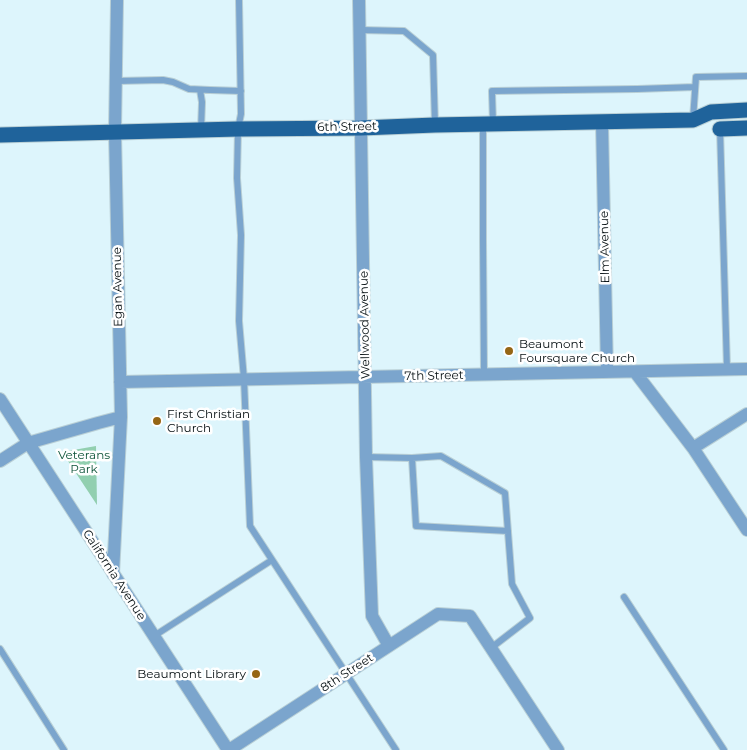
<!DOCTYPE html>
<html>
<head>
<meta charset="utf-8">
<style>
	body { margin:0 }
	canvas { display:block; background:#ddf5fc }
</style>
</head>
<body>
<canvas width="747" height="750"></canvas>
<script>
const ctx = document.querySelector('canvas').getContext('2d');
ctx.lineJoin = 'round';
function fillPath(path, color) { ctx.fillStyle = color; ctx.fill(path, 'evenodd'); }
const poly = rows => new Path2D(rows.map(r => 'M' + r).join(''));
function stroke(path, color, width, dash) { ctx.strokeStyle = color; ctx.lineWidth = width; ctx.lineCap = dash ? 'butt' : 'round'; ctx.setLineDash(dash || []); ctx.stroke(path); }
function drawText(font, color, halo, rows, align = 'center') {
  ctx.font = font + ' Montserrat,sans-serif'; ctx.lineWidth = 5; ctx.setLineDash([]); ctx.textBaseline = 'middle'; ctx.strokeStyle = halo; ctx.fillStyle = color; for (const [text, x, y, turn = 0] of rows) {
    ctx.save(); ctx.translate(x, y); ctx.rotate((+turn || 0) * Math.PI / 180); ctx.textAlign = isNaN(turn) ? turn : align; if (halo) ctx.strokeText(text, 0, 0); ctx.fillText(text, 0, 0); ctx.restore();
  }
}
const green = poly([
	[96,446,97,505,62,452]
]);
const lane = poly([
	[239,0,241,114,238,129,237,178,241,235,239,321,244,379,250,526,396,750],
	[360,30,404,31,433,55,435,125],
	[116,81,163,80,173,82,189,89,210,90,241,91],
	[200,90,202,102,201,130],
	[693,119,696,77,747,76],
	[483,124,483,240,484,375],
	[493,124,492,91,637,89,695,87],
	[720,129,727,369],
	[366,457,412,458],
	[624,597,724,750],
	[154,636,272,560],
	[491,648,530,618,512,584,505,493,441,456,412,458,416,526,508,531],
	[0,649,64,750]
]);
const street = poly([
	[359,0,366,457,372,616,389,646],
	[602,122,607,372],
	[635,372,693,448,747,530],
	[120,382,747,369],
	[0,399,228,750],
	[693,448,747,414],
	[0,461,28,443,98,423,121,417],
	[113,574,121,417,115,132,117,0],
	[229,750,438,614,470,616,558,750]
]);
const primary = poly([
	[720,129,747,128],
	[0,135,238,129,361,128,435,125,693,120,711,112,747,110]
]);
const markers = [
	[509,351,5,"#956615"],
	[157,421,5,"#956615"],
	[256,674,5,"#956615"]
];
const streetNames = [
	["6th Street",347,127,-1],
	["Elm Avenue",605,247,-91],
	["Egan Avenue",118,287,-91],
	["Wellwood Avenue",365,325,-91],
	["7th Street",434,376,-1],
	["California Avenue",114,575,57],
	["8th Street",347,673,-33]
];
const poiNames = [
	["Beaumont",519,344],
	["Foursquare Church",519,358],
	["First Christian",167,414],
	["Church",167,428],
	["Beaumont Library",246,674,"right"]
];
const parkNames = [
	["Veterans",84,455],
	["Park",84,469]
];
fillPath(green, '#92cfb0');
stroke(lane, '#bad0d6', 8);
stroke(street, '#bad0d6', 14);
stroke(primary, '#bad0d6', 17);
stroke(lane, '#7ba5cd', 6);
stroke(street, '#7ba5cd', 12);
stroke(primary, '#1f639b', 15);
for (const [x, y, r, color] of markers) { const dot = new Path2D(); dot.arc(x, y, r, 0, 2 * Math.PI); ctx.fillStyle = color; ctx.fill(dot); stroke(dot, '#fff', 2); }
drawText('12px', '#050e11', '#fff', streetNames);
drawText('12px', '#050e11', '#fff', poiNames, 'left');
drawText('12px', '#0e5439', '#fff', parkNames);
</script>
</body>
</html>
